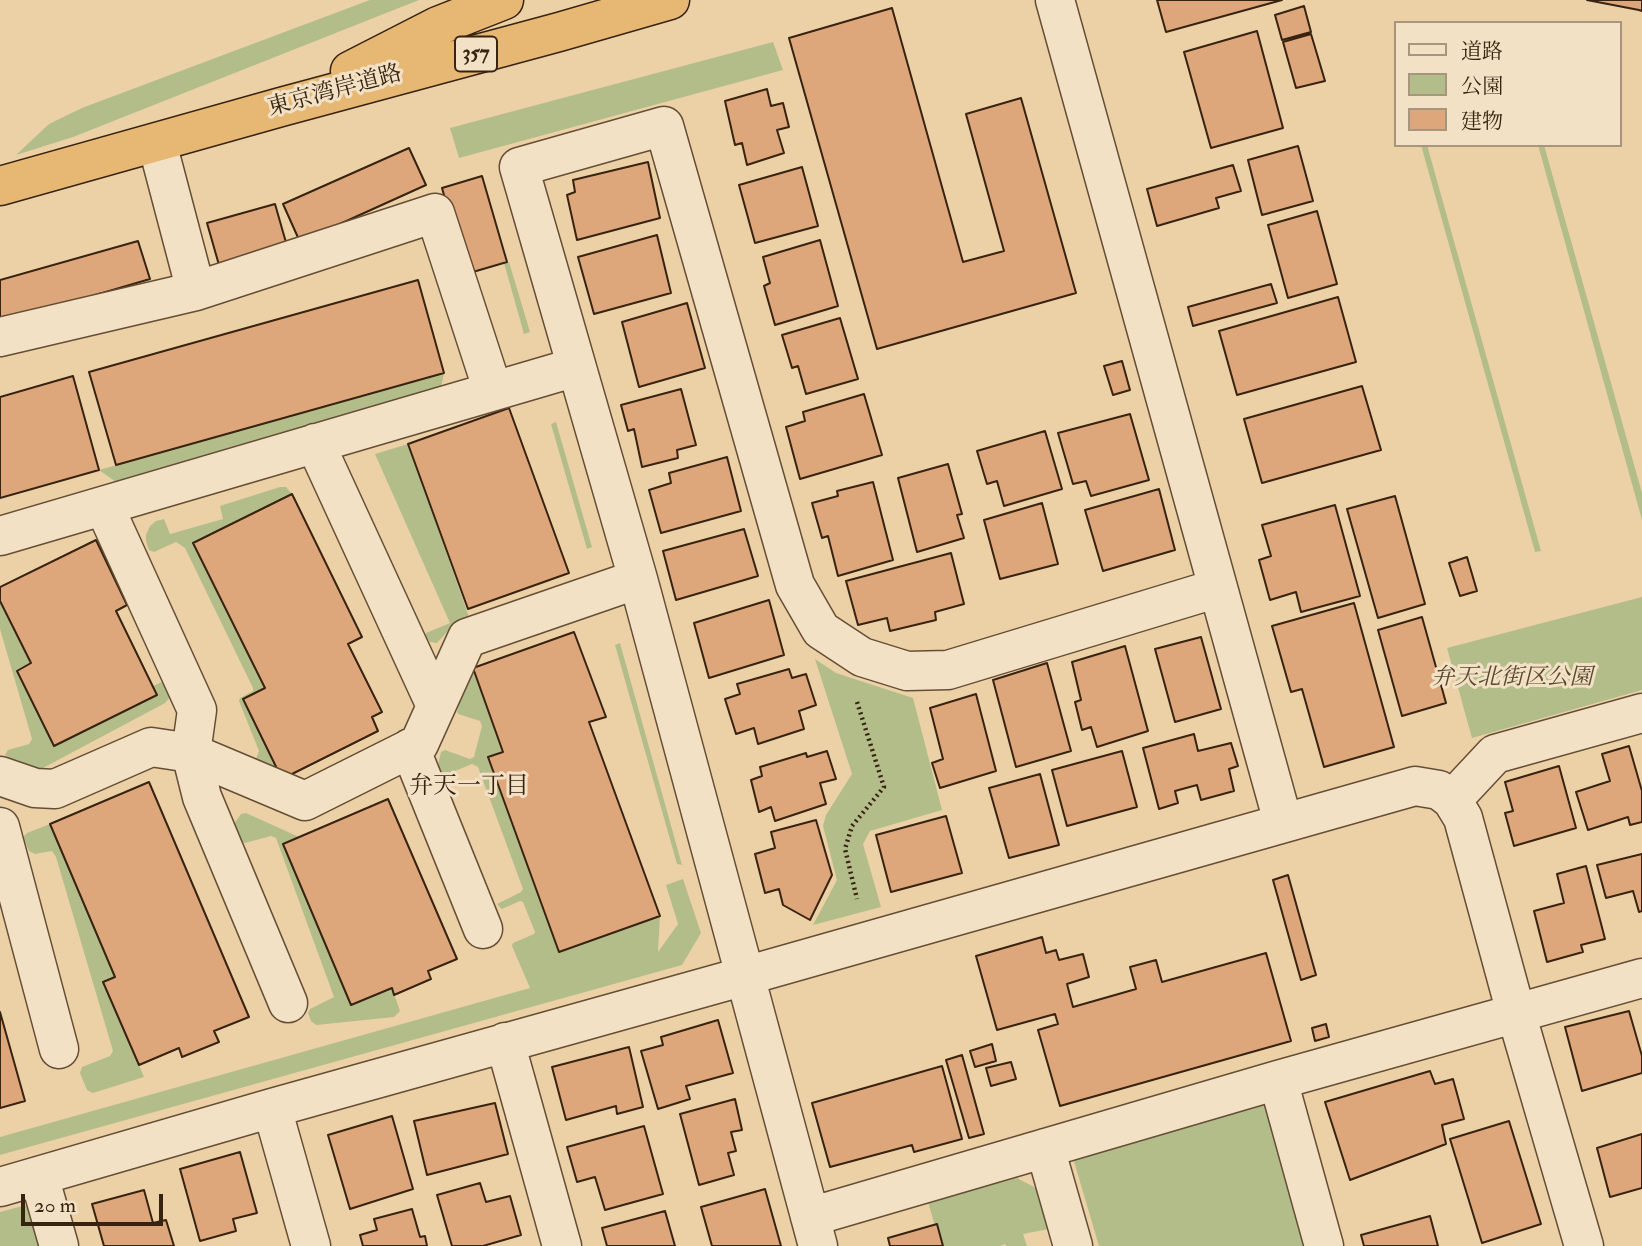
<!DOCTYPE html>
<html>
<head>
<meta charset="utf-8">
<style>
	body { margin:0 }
	#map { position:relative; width:1642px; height:1246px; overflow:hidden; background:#ecd1a6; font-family:"IM FELL Double Pica","Noto Serif JP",serif }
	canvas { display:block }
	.legend { position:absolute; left:1394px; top:21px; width:228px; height:126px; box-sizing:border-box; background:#f3e1c5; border:2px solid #a8957d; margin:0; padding:9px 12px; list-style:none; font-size:21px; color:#382310 }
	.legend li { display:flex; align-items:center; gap:14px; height:35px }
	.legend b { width:35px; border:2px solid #a8957d }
	.scale { position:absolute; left:21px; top:1194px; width:142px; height:32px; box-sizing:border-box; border:4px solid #382310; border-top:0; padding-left:9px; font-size:21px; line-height:24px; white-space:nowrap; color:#382310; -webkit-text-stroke:5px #f3e1c5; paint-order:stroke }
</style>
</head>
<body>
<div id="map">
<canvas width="1642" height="1246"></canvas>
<ul class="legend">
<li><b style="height:9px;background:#f3e1c5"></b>道路</li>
<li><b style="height:19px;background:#b3bd8a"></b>公園</li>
<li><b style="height:19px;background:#dda77b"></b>建物</li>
</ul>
<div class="scale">20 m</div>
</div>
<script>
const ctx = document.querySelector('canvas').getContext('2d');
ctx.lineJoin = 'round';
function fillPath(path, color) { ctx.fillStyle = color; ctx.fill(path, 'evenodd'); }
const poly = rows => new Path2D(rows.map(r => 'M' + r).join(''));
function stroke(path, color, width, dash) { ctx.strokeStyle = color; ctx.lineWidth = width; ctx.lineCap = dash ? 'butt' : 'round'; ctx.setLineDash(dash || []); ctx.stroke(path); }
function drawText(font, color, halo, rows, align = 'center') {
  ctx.font = font + ' "IM FELL Double Pica","Noto Serif JP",serif'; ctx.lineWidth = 6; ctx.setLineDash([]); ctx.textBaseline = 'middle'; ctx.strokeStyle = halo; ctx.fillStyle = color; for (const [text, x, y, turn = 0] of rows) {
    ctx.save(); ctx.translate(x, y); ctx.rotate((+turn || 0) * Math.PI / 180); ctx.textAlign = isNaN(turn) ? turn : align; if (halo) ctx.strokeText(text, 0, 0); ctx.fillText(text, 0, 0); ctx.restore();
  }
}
const green = poly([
	[370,0,419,0,73,137,16,155,49,124,82,108],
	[773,42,783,70,459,158,450,128],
	[1421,145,1427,145,1541,551,1535,552],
	[1538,145,1544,145,1642,493,1642,520],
	[509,262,530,332,524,334,504,263],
	[444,373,441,387,116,482,99,470],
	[556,422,592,547,587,549,551,424],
	[408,444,469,617,456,622,437,643,430,642,425,637,426,633,450,623,375,454],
	[280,487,286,487,292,494,265,688,243,699,282,779,253,767,259,751,239,701,240,698,253,691,253,688,185,548,176,542,154,552,149,550,146,541,146,535,150,526,156,521,164,519,170,534,223,519,220,506],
	[1642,597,1642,690,1472,738,1447,648],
	[0,601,31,663,17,671,54,745,157,695,153,686,166,680,170,690,170,697,165,703,43,768,26,770,5,755,8,750,29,744,32,739,0,629],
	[620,643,682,865,677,864,615,645],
	[815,659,836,673,913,698,942,810,870,831,863,844,881,907,813,925,837,880,823,826,826,815,852,774],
	[473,668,503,752,488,758,559,952,660,916,658,952,678,924,666,885,683,879,701,933,682,965,0,1155,0,1137,530,988,512,946,513,943,534,934,535,932,523,902,520,901,502,909,497,904,521,892,523,889,478,767,472,764,445,775,441,772,438,764,441,752,445,750,470,759,474,757,482,726,480,721,458,714,457,712,469,672],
	[246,813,299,837,283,845,351,1004,392,988,400,1011,394,1017,316,1025,311,1021,308,1013,310,1009,334,997,276,838,271,836,245,843,241,841,233,827,236,821,241,814],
	[50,824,115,977,104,982,144,1077,93,1093,87,1090,80,1073,82,1067,110,1056,113,1051,56,857,52,851,35,854,29,851,23,837,27,833],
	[1265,1104,1306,1246,1099,1246,1073,1158],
	[1017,1178,1038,1189,1049,1229,1023,1234,1027,1246,1006,1246,1005,1244,1000,1246,941,1246,928,1202],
	[30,1204,42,1246,0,1246,0,1212]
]);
const building = poly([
	[1157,0,1282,0,1166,32,1157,0],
	[1587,0,1642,0,1642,11,1639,10,1587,0],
	[1304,6,1311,32,1282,40,1275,15,1304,6],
	[892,8,963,262,1004,251,966,114,1021,98,1076,293,877,349,789,38,892,8],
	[1257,31,1283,128,1211,148,1184,52,1257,31],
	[1311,34,1325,81,1296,88,1283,42,1311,34],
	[767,89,771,106,783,103,789,127,777,130,784,153,747,165,742,143,735,145,725,101,767,89],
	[1298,146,1313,201,1262,215,1248,160,1298,146],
	[409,148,426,185,300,242,283,204,409,148],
	[648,162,660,218,577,240,567,195,575,192,573,180,648,162],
	[1233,165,1241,191,1216,198,1219,208,1157,226,1147,189,1233,165],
	[802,167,818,226,755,243,739,185,802,167],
	[482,176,507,262,466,274,442,188,482,176],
	[275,204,287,246,219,265,207,223,275,204],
	[1317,211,1337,284,1288,298,1268,225,1317,211],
	[657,235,671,293,594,314,578,257,657,235],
	[820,240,838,306,775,325,764,286,770,283,763,257,820,240],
	[138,241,150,279,0,323,0,280,138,241],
	[418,280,444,373,116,465,89,372,418,280],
	[1271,284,1277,303,1193,326,1188,307,1271,284],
	[1338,297,1356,362,1237,395,1219,331,1338,297],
	[687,303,705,368,639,387,622,322,687,303],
	[840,318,858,379,806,394,798,366,792,368,782,335,840,318],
	[1122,361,1130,390,1113,395,1104,366,1122,361],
	[73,376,99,470,0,498,0,397,73,376],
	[1362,386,1381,450,1262,483,1244,419,1362,386],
	[681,389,696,445,677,450,678,458,642,467,634,429,628,431,621,405,681,389],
	[864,394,882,455,800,479,786,427,805,421,803,412,864,394],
	[509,408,569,573,468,609,408,444,509,408],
	[1130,414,1149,480,1091,496,1086,481,1073,484,1058,433,1130,414],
	[1045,431,1062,489,1004,506,997,481,987,484,977,451,1045,431],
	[727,457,741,511,661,533,649,490,671,483,669,473,727,457],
	[948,464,962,514,957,515,964,538,917,552,898,478,948,464],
	[873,482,893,560,838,576,828,536,822,538,812,503,838,496,837,491,873,482],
	[1159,489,1175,550,1103,571,1085,510,1159,489],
	[292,494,362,637,348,644,382,712,372,717,378,731,282,779,243,699,265,688,193,543,292,494],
	[1395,496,1425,604,1378,618,1347,509,1395,496],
	[1042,503,1058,564,1000,579,984,520,1042,503],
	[1335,505,1360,596,1301,612,1296,592,1270,600,1259,560,1271,556,1262,525,1335,505],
	[744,529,758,576,676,600,663,551,744,529],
	[96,540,127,605,116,611,157,695,54,746,17,671,31,663,0,601,0,587,96,540],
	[951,553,964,604,935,612,936,620,890,631,887,618,858,625,846,581,951,553],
	[1467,557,1477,591,1460,596,1449,563,1467,557],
	[769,600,784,655,709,678,694,623,769,600],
	[1354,603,1394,747,1324,767,1302,689,1291,692,1272,626,1354,603],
	[1422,617,1446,703,1402,716,1378,630,1422,617],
	[574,632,606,717,589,722,660,916,559,952,488,757,503,752,473,668,574,632],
	[1201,637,1221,709,1175,722,1155,649,1201,637],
	[1125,646,1148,731,1097,747,1091,727,1082,730,1075,702,1081,700,1072,662,1125,646],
	[1047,663,1071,751,1016,767,993,680,1047,663],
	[789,669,792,678,806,674,816,705,799,711,804,729,758,744,754,728,736,734,725,699,740,694,737,684,789,669],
	[976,694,996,771,940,788,932,763,943,759,930,708,976,694],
	[1194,734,1198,751,1231,743,1238,766,1229,769,1234,791,1201,800,1197,785,1175,791,1178,803,1159,809,1143,748,1194,734],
	[1629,746,1642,791,1642,822,1630,825,1628,817,1588,830,1576,792,1610,781,1602,754,1629,746],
	[827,751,836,779,820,783,826,804,775,821,771,807,759,812,751,780,762,776,760,767,806,753,807,757,827,751],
	[1122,751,1137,807,1067,826,1052,770,1122,751],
	[1559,766,1576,828,1514,846,1505,813,1513,811,1505,782,1559,766],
	[1040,774,1059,845,1009,858,989,788,1040,774],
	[149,782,249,1017,214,1031,219,1042,182,1057,179,1048,139,1065,103,982,115,977,50,824,149,782],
	[388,799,457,959,428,971,431,979,394,995,392,988,351,1005,283,844,388,799],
	[946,816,962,873,891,892,876,835,946,816],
	[816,820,832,875,810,920,783,905,779,889,765,893,755,854,775,848,771,832,816,820],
	[1642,854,1642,911,1639,912,1633,891,1606,898,1597,865,1642,854],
	[1586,866,1605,939,1581,945,1583,952,1547,962,1534,911,1564,903,1557,874,1586,866],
	[1288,875,1316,975,1301,980,1273,880,1288,875],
	[1042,937,1046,953,1056,950,1059,960,1083,954,1089,977,1067,984,1073,1007,1136,989,1130,967,1156,960,1162,982,1266,953,1291,1041,1060,1106,1038,1030,1058,1024,1055,1014,997,1030,976,956,1042,937],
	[1629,1011,1642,1056,1642,1073,1582,1091,1565,1027,1629,1011],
	[0,1012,25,1101,0,1108,0,1012],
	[718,1020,733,1073,686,1086,690,1099,658,1109,641,1051,663,1045,661,1037,718,1020],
	[1326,1024,1329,1037,1315,1041,1312,1028,1326,1024],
	[992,1044,996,1061,975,1067,970,1051,992,1044],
	[629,1047,643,1107,617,1114,616,1106,566,1120,552,1067,629,1047],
	[962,1055,984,1134,969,1138,946,1060,962,1055],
	[1011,1062,1016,1079,991,1086,986,1068,1011,1062],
	[942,1066,962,1139,914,1152,912,1145,830,1167,812,1103,942,1066],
	[1430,1071,1435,1084,1453,1079,1464,1119,1442,1125,1446,1144,1350,1180,1325,1102,1430,1071],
	[735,1099,742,1130,731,1132,736,1151,728,1153,734,1175,699,1185,680,1114,735,1099],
	[495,1103,508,1154,427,1175,414,1121,495,1103],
	[392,1116,413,1189,350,1209,328,1135,392,1116],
	[1509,1121,1541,1224,1482,1243,1450,1139,1509,1121],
	[644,1126,663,1194,605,1210,595,1177,577,1182,567,1147,644,1126],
	[1642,1134,1642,1188,1610,1197,1597,1148,1642,1134],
	[240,1152,257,1213,233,1219,236,1231,200,1241,180,1169,240,1152],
	[480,1183,486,1202,510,1196,521,1235,483,1246,452,1246,437,1195,480,1183],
	[765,1189,781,1246,712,1246,701,1207,765,1189],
	[144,1190,153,1223,166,1220,174,1246,104,1246,92,1204,144,1190],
	[412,1209,420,1237,425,1236,427,1246,363,1246,360,1235,377,1230,374,1219,412,1209],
	[665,1211,675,1246,607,1246,602,1228,665,1211],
	[1430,1216,1438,1246,1364,1246,1361,1235,1430,1216],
	[937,1224,943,1246,890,1246,888,1238,937,1224]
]);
const path = poly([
	[857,702,884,787,852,826,845,849,857,899]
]);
const minor = poly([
	[1055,0,1283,822],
	[157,143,196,291],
	[0,337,196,291,435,213,493,391],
	[315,443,436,706],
	[104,506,197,710,191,753,202,797,288,1003],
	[0,536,576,367],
	[410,748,483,929],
	[0,776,35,788,55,789,151,747,191,753,305,801,419,744,467,638,638,579],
	[1452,800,1495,754,1642,713],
	[0,827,59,1049],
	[505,1042,562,1246],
	[1278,1080,1324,1246],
	[272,1108,311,1246],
	[1045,1148,1073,1246],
	[39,1176,59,1246],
	[0,1187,272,1108,745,976,1415,786,1439,790,1452,800,1463,818,1516,1013,1584,1246],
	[810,1217,1278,1080,1642,978],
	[818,1246,638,579,519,167,664,126,795,585,821,630,862,657,907,671,948,670,1218,588]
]);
const highway = poly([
	[350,71,438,26,504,0],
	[0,186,281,107,559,32,670,0]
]);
const shields = [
	[476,54,42]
];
const shieldNames = [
	["357",476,54]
];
const streetNames = [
	["東京湾岸道路",335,92,-15]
];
const parkNames = [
	["弁天北街区公園",1512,679]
];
const neighbourhoodNames = [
	["弁天一丁目",469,788]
];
fillPath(green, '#b3bd8a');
fillPath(building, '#dda77b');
stroke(building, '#382310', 2);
stroke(minor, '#654e36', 41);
stroke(highway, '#382310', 41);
stroke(path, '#382310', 4.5, [2, 3.5]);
stroke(minor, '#f3e1c5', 38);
stroke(highway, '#e6b873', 38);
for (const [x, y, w] of shields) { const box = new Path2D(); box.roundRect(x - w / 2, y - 17.5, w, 35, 5); ctx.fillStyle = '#f3e1c5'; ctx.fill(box); stroke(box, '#382310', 2); }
drawText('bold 21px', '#382310', null, shieldNames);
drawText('23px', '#382310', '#f3e1c5', streetNames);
drawText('italic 23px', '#574a2e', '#f3e1c5', parkNames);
drawText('24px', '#382310', '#f3e1c5', neighbourhoodNames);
</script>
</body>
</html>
